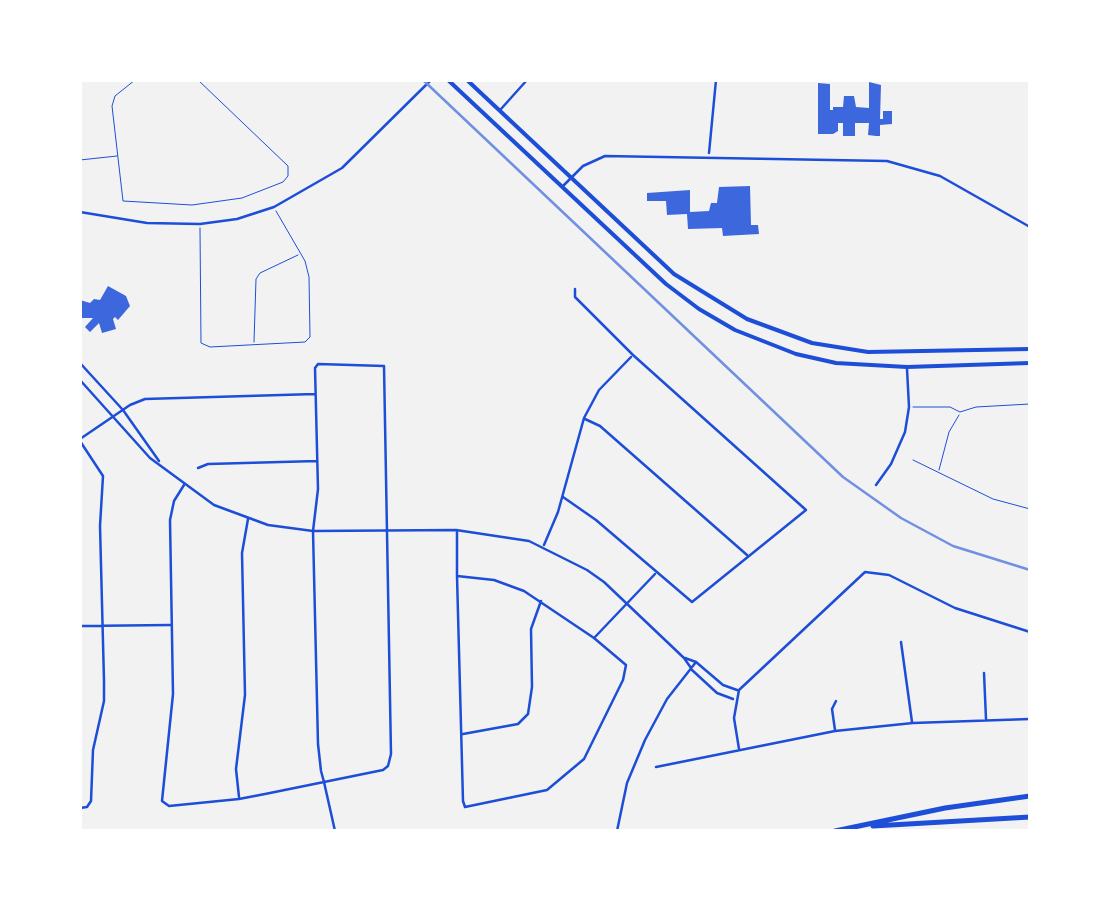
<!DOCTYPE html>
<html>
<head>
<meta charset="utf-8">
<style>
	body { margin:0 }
	#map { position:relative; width:1110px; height:911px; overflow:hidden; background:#f2f2f2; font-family:"Asap Condensed",sans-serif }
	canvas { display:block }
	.frame { position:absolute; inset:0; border:82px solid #fff; pointer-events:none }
</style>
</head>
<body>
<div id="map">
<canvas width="1110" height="911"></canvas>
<div class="frame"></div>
</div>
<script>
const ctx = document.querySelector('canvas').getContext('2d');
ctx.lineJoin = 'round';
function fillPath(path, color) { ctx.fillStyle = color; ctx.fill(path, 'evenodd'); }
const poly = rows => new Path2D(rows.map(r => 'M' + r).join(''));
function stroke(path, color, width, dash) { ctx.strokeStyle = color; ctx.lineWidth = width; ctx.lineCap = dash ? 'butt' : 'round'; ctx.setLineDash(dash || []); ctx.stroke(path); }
const building = poly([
	[869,82,881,85,880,119,883,119,883,111,892,111,892,124,880,125,880,136,876,136,868,135,869,123,855,123,855,136,843,136,843,123,838,123,838,131,833,134,818,134,818,83,830,84,830,110,833,110,833,107,843,107,844,96,854,96,856,107,869,108],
	[750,186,751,225,758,225,759,234,723,236,722,228,688,229,687,214,667,215,666,201,647,201,647,193,690,190,690,212,709,211,711,203,717,203,719,187],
	[108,286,126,296,130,306,118,320,115,317,113,319,116,329,102,333,99,323,90,332,85,327,93,318,80,318,80,300,90,303,94,299,100,300]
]);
const service = poly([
	[135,80,115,96,112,106,123,201,192,205,242,198,283,182,288,176,288,166,198,80],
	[80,160,117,156],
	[200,228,201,343,210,347,305,342,310,337,309,277,305,261,276,211],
	[254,342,256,279,260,273,298,255],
	[913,407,950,407,960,412,976,407,1030,404],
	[913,460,993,499,1030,509],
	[939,470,949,432,959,415]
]);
const minor = poly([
	[501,109,527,80],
	[709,153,716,80],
	[562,187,583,166,605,156,887,161,940,176,1030,227],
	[80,212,147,223,200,224,237,219,274,207,342,168,431,80],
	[585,419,600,426,747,555],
	[80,439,130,405,145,399,315,394],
	[80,441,103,476,100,526,104,681,104,701,93,750,91,801,87,807,80,808],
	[198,468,208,464,317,461],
	[184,485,174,501,170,520,173,694,162,801,169,806,239,799,265,794,324,782,378,771,383,770,388,766,391,754,384,366,318,364,315,368,318,489,313,531,318,744,321,771,324,782,335,831],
	[876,485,891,464,905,432,909,407,907,369],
	[563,497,596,520,692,602,806,510,633,355,575,297,575,289],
	[457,532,457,576,463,801,465,807,547,790,584,759,623,680,626,665,594,638,524,591,494,580,457,576],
	[544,545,558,512,584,418,599,390,631,357],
	[80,626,170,625],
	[595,637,655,574],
	[901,642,912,722],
	[696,662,723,685,737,690],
	[692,670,717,693,733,699],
	[984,673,986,719],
	[835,730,832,709,836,701],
	[463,734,518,724,528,714,532,687,531,629,541,601],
	[739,749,734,718,739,690,865,572,889,575,955,608,1030,632],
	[656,767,835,731,913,723,1030,719],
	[239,797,236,769,245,695,242,553,248,519]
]);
const tertiary = poly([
	[80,363,123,410,159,461],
	[80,380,150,458,214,505,268,525,313,531,456,530,529,541,587,570,604,582,684,658,691,668],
	[617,831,627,783,645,740,667,699,696,662,685,658]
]);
const secondary = poly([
	[448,80,666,284,699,309,735,330,796,354,836,363,907,367,1030,363],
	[467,80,674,274,747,319,812,343,868,352,1030,349]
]);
const motorway = poly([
	[873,826,1030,817],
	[835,831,945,808,1030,796]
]);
const rail = poly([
	[423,80,843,477,901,518,953,546,1030,570]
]);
fillPath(building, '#3d67dc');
stroke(service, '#1d4ed8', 1);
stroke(minor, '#1d4ed8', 2.5);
stroke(tertiary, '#1d4ed8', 2.5);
stroke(secondary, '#1d4ed8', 4);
stroke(motorway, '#1d4ed8', 5);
stroke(rail, '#7290e2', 2.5);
</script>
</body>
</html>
